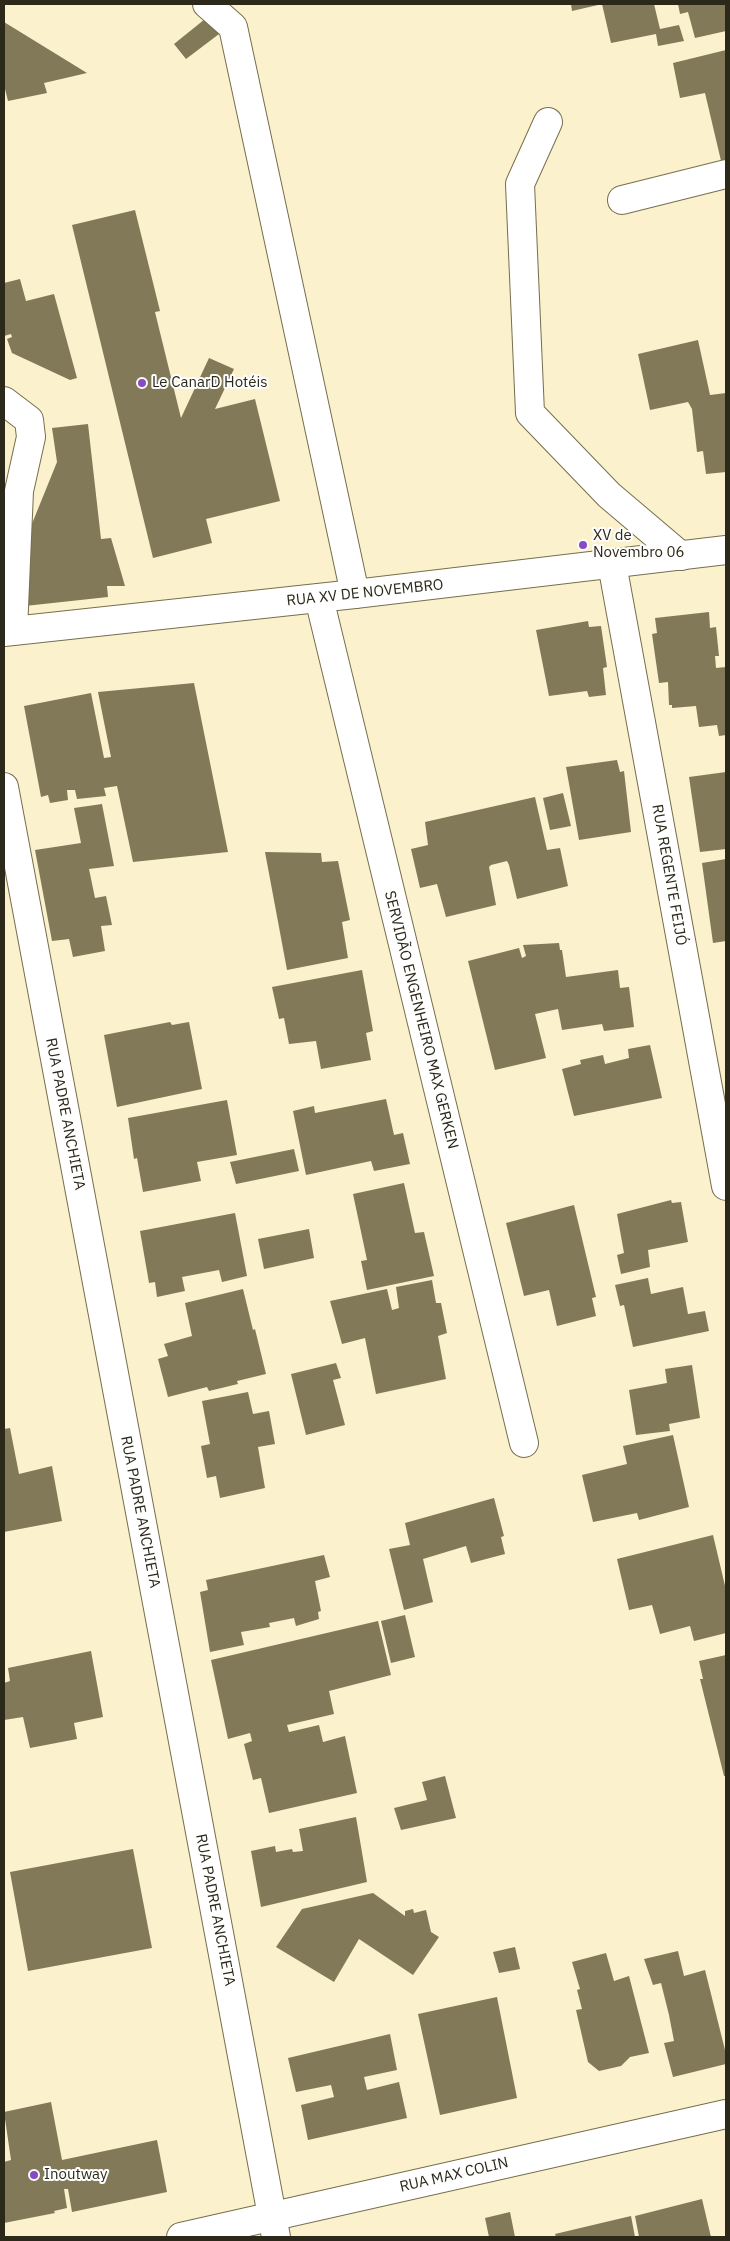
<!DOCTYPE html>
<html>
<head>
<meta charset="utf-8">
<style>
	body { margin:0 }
	#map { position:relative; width:730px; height:2241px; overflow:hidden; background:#fbf1cc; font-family:"IBM Plex Sans",sans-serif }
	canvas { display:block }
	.frame { position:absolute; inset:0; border:5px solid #2c281a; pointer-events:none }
</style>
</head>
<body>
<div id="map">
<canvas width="730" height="2241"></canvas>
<div class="frame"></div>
</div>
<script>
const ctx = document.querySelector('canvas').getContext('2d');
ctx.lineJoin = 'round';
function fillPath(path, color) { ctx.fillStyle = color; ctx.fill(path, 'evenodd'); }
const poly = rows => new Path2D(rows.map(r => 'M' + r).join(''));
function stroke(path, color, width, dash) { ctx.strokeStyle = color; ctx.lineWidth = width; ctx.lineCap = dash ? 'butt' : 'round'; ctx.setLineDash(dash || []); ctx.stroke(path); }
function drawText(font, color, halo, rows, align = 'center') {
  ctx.font = font + ' "IBM Plex Sans",sans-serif'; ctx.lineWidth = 4; ctx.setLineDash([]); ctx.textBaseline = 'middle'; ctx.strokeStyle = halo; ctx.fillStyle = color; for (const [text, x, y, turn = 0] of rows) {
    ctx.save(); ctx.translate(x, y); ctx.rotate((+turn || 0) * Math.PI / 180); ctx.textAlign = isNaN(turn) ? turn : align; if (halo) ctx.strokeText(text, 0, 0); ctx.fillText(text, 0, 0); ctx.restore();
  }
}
const building = poly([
	[571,4,598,4,598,5,572,11],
	[602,4,654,4,660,29,679,25,684,41,658,46,656,34,611,43],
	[678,4,726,4,726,31,695,38,688,12,680,14],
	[210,15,223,31,186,59,174,44],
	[4,22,87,73,44,83,47,93,8,101,4,85],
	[726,50,726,164,722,165,705,93,680,98,673,63],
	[135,210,160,311,155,312,181,418,209,358,234,369,215,409,255,399,280,501,206,519,212,543,153,558,72,225],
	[20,279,26,301,54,294,77,378,70,380,12,353,7,339,12,337,11,334,4,336,4,283],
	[698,340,710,395,726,393,726,472,706,474,703,451,697,452,692,409,688,402,650,410,638,354],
	[88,424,101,539,111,538,125,586,107,586,108,597,25,606,25,541,57,462,52,428],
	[709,612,710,628,716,627,719,656,715,656,716,668,726,667,726,735,719,736,717,725,699,727,696,706,672,708,672,705,669,705,668,682,659,683,652,634,657,633,655,618],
	[588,621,589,627,601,626,607,667,603,668,606,695,589,697,587,691,549,696,536,630],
	[194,683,228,852,133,862,117,786,104,788,106,796,77,799,75,790,67,790,68,800,50,803,48,795,41,797,24,706,91,693,104,758,111,757,98,692],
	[617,760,620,772,624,771,631,832,579,840,566,767],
	[726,772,726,849,700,852,689,777],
	[563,793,571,826,550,830,543,798],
	[535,797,547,850,560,848,568,886,517,899,509,865,507,861,491,865,489,867,496,905,446,917,437,884,420,888,411,849,428,845,425,822],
	[102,804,114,866,89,869,95,898,106,896,112,925,101,926,105,951,73,957,69,939,52,941,35,850,81,843,74,808],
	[265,852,321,853,322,862,338,861,350,920,342,922,348,958,287,970],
	[726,859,726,941,713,943,702,863],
	[559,943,560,950,562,950,566,977,618,970,620,988,629,987,634,1027,604,1031,602,1024,562,1030,558,1009,535,1014,546,1058,495,1070,468,961,519,948,522,958,526,956,523,945],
	[362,970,373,1031,366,1033,371,1060,321,1069,316,1041,289,1044,284,1018,279,1019,272,987],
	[170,1022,172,1025,189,1022,202,1089,117,1107,104,1035],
	[650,1045,662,1098,574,1116,562,1069,581,1064,580,1060,603,1055,605,1064,629,1058,628,1049],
	[386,1099,394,1135,403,1133,410,1164,374,1171,371,1161,306,1175,293,1111,314,1106,315,1113],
	[227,1100,237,1155,197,1162,201,1181,143,1192,137,1158,134,1159,128,1118],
	[294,1149,299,1171,236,1184,230,1162],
	[404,1183,415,1233,424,1232,434,1276,367,1290,361,1261,367,1260,353,1194],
	[671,1200,672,1203,681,1202,688,1242,648,1250,650,1267,621,1274,617,1255,624,1253,617,1214],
	[574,1205,596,1297,592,1298,596,1316,557,1326,549,1290,524,1296,506,1223],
	[235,1213,247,1276,222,1282,219,1270,182,1277,185,1291,157,1297,155,1282,149,1283,140,1231],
	[309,1229,314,1258,264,1269,258,1239],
	[648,1278,651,1294,683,1287,688,1314,705,1311,709,1331,633,1347,624,1305,620,1306,615,1285],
	[432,1280,436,1303,441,1303,447,1333,438,1336,446,1379,376,1394,365,1338,342,1344,330,1301,387,1289,392,1310,399,1308,396,1287],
	[243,1289,253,1330,255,1329,266,1374,237,1381,238,1384,209,1391,207,1387,168,1397,158,1359,168,1356,164,1344,192,1336,185,1303],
	[336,1363,341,1378,333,1380,345,1425,306,1435,291,1374],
	[692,1365,700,1418,669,1424,670,1431,636,1435,629,1390,667,1383,665,1369],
	[248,1392,253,1414,269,1411,275,1444,258,1447,265,1488,220,1498,216,1476,207,1478,201,1446,210,1444,202,1401],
	[10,1428,19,1474,52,1466,62,1521,4,1532,4,1429],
	[673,1435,689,1507,639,1520,637,1513,593,1522,582,1475,627,1464,623,1446],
	[494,1498,504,1536,501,1537,505,1554,471,1563,466,1546,423,1559,433,1602,404,1610,389,1549,410,1545,405,1523],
	[713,1535,726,1590,726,1633,694,1641,690,1626,660,1634,652,1605,629,1610,617,1559],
	[324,1555,330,1577,315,1581,321,1611,318,1612,319,1619,296,1626,294,1618,269,1623,270,1627,241,1632,244,1645,210,1652,200,1592,208,1590,206,1580],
	[405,1615,415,1657,391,1663,381,1621],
	[378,1621,391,1675,329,1691,334,1714,287,1725,289,1732,319,1725,323,1742,345,1736,357,1793,269,1813,261,1778,253,1780,244,1744,252,1741,250,1733,228,1739,211,1660],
	[91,1651,103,1717,74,1723,77,1739,30,1748,23,1717,4,1720,4,1683,10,1681,8,1668],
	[726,1655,726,1776,724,1776,700,1679,703,1679,699,1661],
	[445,1776,456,1818,401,1830,394,1808,427,1800,422,1782],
	[356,1817,367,1882,261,1907,251,1851,275,1846,276,1852,292,1849,293,1852,303,1851,299,1829],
	[133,1849,152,1948,28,1971,10,1872],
	[373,1893,405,1916,405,1911,413,1909,414,1913,426,1910,431,1932,439,1937,413,1975,359,1939,334,1982,276,1947,302,1909],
	[515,1947,520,1969,499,1973,493,1952],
	[678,1951,684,1976,705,1970,726,2054,726,2064,673,2077,664,2043,674,2041,669,2015,661,1983,653,1985,644,1959],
	[606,1953,614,1981,629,1976,649,2053,630,2057,621,2066,599,2071,588,2062,576,2010,582,2009,577,1990,580,1989,572,1962],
	[497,1997,517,2098,440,2115,418,2014],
	[390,2034,397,2070,364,2077,367,2090,399,2082,407,2118,308,2140,301,2105,334,2097,331,2085,296,2092,288,2058],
	[51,2102,62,2160,157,2140,167,2192,72,2212,68,2189,64,2189,67,2208,54,2211,55,2213,4,2223,4,2162,11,2160,4,2112],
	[702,2199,711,2237,639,2237,635,2216],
	[510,2212,515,2237,489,2237,485,2218],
	[631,2216,635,2237,556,2237,555,2234]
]);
const minor = poly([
	[207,4,233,27,355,594],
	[548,122,520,184,530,413,609,495,681,556],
	[622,200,726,174],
	[4,401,29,420,31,437,19,491,13,631],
	[612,564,726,1186],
	[319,598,524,1443],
	[4,787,276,2237]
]);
const major = poly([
	[4,632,355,594,726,550],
	[181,2237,726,2114]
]);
const markers = [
	[142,383,5,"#874cc2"],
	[583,545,5,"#874cc2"],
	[34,2175,5,"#874cc2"]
];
const poiNames = [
	["Le CanarD Hotéis",152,383],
	["XV de",593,536],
	["Novembro 06",593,553],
	["Inoutway",44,2175]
];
const streetNames = [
	["RUA XV DE NOVEMBRO",365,593,-6],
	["RUA REGENTE FEIJÓ",669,875,80],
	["SERVIDÃO ENGENHEIRO MAX GERKEN",421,1020,76],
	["RUA PADRE ANCHIETA",65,1114,79],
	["RUA PADRE ANCHIETA",140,1512,79],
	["RUA PADRE ANCHIETA",215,1910,79],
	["RUA MAX COLIN",454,2175,-13]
];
fillPath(building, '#827958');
stroke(minor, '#776e4e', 30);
stroke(major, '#776e4e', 30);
stroke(minor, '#fff', 28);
stroke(major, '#fff', 28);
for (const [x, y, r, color] of markers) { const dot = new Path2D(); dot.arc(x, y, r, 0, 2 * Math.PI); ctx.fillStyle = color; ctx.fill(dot); stroke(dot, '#fdfefd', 2); }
drawText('15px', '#2c281a', '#fdfefd', poiNames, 'left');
drawText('15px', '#2c281a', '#fdfefd', streetNames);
</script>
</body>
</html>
